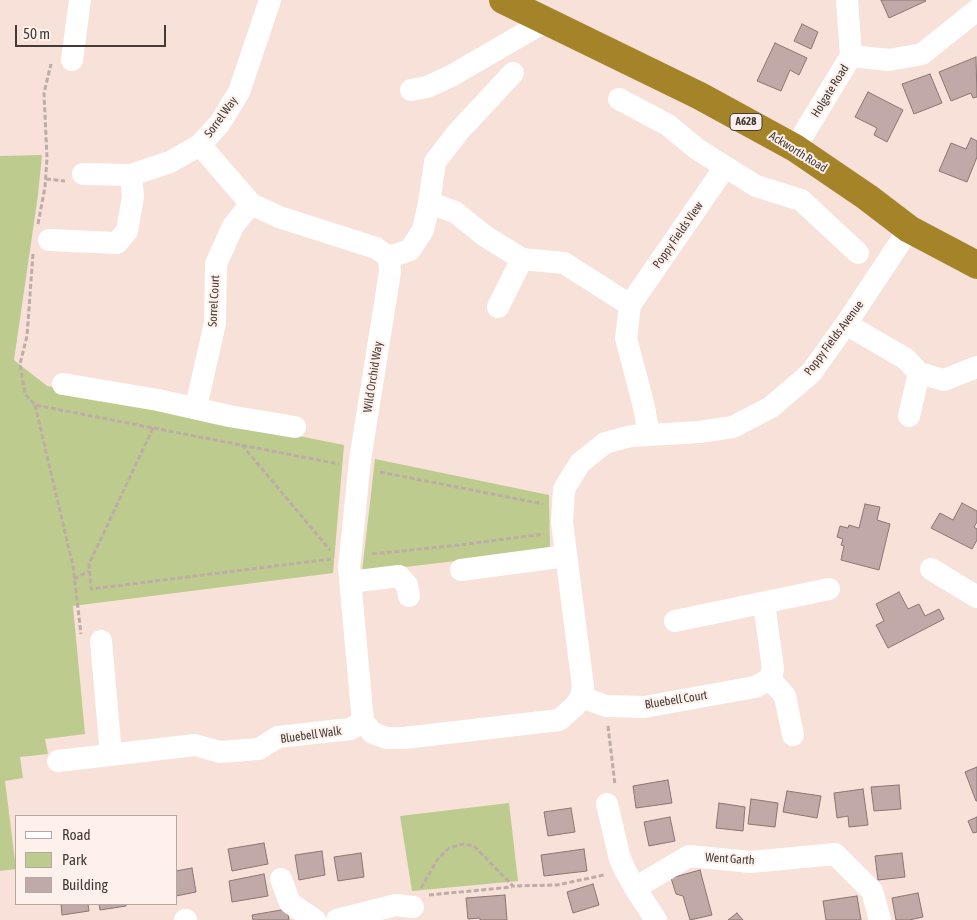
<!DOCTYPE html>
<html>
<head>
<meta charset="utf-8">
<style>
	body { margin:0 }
	#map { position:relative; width:977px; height:920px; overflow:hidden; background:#f7e1d9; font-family:"Asap Condensed",sans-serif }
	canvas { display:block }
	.legend { position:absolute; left:15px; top:815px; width:162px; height:90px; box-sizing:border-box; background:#fef0eb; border:1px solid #b3a8a3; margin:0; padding:6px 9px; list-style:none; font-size:15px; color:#433b37 }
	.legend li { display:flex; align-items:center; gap:10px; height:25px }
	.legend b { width:25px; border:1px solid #b3a8a3 }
	.scale { position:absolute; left:15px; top:25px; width:151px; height:22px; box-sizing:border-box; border:2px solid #433b37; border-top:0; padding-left:6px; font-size:15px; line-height:18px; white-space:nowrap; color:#433b37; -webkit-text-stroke:4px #fef0eb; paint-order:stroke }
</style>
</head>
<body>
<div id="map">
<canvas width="977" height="920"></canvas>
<ul class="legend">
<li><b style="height:6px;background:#fff"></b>Road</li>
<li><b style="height:14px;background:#becb8e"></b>Park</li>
<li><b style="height:14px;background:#c0a9a6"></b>Building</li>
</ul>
<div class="scale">50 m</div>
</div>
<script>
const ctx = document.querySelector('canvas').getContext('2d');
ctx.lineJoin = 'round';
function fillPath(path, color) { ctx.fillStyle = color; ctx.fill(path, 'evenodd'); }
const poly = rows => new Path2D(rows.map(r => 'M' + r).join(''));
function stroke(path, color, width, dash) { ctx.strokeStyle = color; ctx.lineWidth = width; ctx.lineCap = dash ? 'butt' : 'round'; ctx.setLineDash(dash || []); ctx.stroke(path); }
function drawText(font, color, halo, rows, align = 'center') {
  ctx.font = font + ' "Asap Condensed",sans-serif'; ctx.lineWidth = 4; ctx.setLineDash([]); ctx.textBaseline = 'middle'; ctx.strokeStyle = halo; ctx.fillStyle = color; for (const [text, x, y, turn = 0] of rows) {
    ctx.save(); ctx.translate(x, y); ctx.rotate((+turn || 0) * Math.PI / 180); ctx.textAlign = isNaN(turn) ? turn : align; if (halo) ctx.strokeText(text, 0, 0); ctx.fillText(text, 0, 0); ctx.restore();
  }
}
const green = poly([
	[42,155,38,195,14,360,47,386,344,445,333,573,73,606,85,734,45,739,48,754,20,757,23,778,5,781,16,869,0,871,0,156],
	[375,459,549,495,550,550,362,572],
	[509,803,518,881,412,891,400,816]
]);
const building = poly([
	[881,0,925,0,926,1,889,18,881,0],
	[802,24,818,32,811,49,794,41,802,24],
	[775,43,807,58,799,75,790,70,781,91,757,81,775,43],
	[976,57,977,97,973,98,971,93,951,101,939,72,976,57],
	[930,74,942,103,914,114,902,84,930,74],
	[868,92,903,110,887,142,874,135,877,128,855,117,868,92],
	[971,138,977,141,977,157,967,182,939,171,951,143,966,149,971,138],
	[962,503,977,511,977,522,974,527,977,529,977,540,972,549,931,528,940,513,953,520,962,503],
	[865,504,880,507,877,520,890,524,879,570,841,560,844,546,841,545,843,539,837,537,840,526,848,528,849,525,859,528,865,504],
	[899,592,908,609,919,604,925,616,939,609,944,619,888,648,876,625,884,621,876,604,899,592],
	[977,767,977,801,976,801,965,772,977,767],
	[668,780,672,803,636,808,633,786,668,780],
	[899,785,901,809,874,811,871,787,899,785],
	[863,789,868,825,849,827,848,816,837,818,834,793,863,789],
	[787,791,821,796,817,818,783,812,787,791],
	[751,799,778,803,775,827,748,824,751,799],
	[719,803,745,807,743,831,716,828,719,803],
	[571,808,575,832,548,836,544,812,571,808],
	[670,817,675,841,649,846,644,822,670,817],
	[977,817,977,832,973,833,968,821,977,817],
	[264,843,268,864,232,871,228,849,264,843],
	[584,849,587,871,544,876,541,855,584,849],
	[322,851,325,875,299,880,295,855,322,851],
	[361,853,364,877,338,881,334,857,361,853],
	[902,853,905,877,878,880,875,856,902,853],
	[192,868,196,892,176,896,176,871,192,868],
	[700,870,712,915,690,920,683,896,676,894,671,878,700,870],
	[264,874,268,896,232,902,229,881,264,874],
	[593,884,599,905,573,913,567,892,593,884],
	[918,893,923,917,909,920,896,920,892,898,918,893],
	[505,895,507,920,480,920,480,918,468,919,466,898,505,895],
	[857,896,861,920,826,920,823,901,857,896],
	[61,904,88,904,89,911,62,915,61,904],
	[99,904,126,904,126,906,100,910,99,904],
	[287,909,289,920,253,920,252,915,287,909],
	[737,913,743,920,728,920,737,913]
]);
const path = poly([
	[46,179,65,181],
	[38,224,45,187,47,158,44,93,51,64],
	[33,254,27,336,20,364,25,394,35,405,339,464],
	[35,405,73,566,81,634],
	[153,428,89,564,91,589,331,559],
	[242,445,330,550],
	[380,472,543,504],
	[372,554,459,545,544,534],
	[74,579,89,571],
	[608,726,615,785],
	[421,888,437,860,449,848,463,844,474,846,513,886,557,885,604,875],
	[429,895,512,887]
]);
const minor = poly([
	[851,56,889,60,922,54,977,10],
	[72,60,80,0],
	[411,90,427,87,451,76,546,21],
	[619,99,668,125,697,149,756,186,801,200,858,253],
	[200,145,251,204,279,217,376,248,389,257,390,272,360,460,349,568,363,722],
	[795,148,851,56,847,0],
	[725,167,630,305,626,338,644,407,649,435,699,432,733,427,771,407,811,373,846,324,909,229],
	[83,174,131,175,170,162,200,145,220,123,239,92,270,0],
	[429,203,455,212,485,236,522,259,564,263,630,305],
	[49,240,117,243,127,231,133,197,131,175],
	[389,257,410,250,423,230,429,203,435,162,458,132,513,73],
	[498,307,522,259],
	[846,324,906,359,919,373,909,416],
	[919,373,944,380,977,367],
	[63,384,158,400,229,416,295,427],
	[196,407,215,323,216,264,233,226,251,204],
	[931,569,977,597],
	[461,570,566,556],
	[350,582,399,576,407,585,409,596],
	[675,621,829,589],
	[101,641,111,755],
	[770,679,785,696,793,735],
	[581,697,606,706,644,707,755,687,770,679,773,669,764,603],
	[363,722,373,733,386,738,404,738,559,720,575,706,581,697,583,687,562,522,564,489,580,463,605,443,631,436,649,435],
	[58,761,195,745,220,752,259,749,278,737,350,729,363,722],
	[607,804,620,859,625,870,635,888,656,920],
	[281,879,290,903,315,920],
	[635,888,689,856,751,862,835,854,872,891,880,920],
	[185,920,186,920],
	[337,920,396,905,413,907]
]);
const highway = poly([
	[503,0,700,96,795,148,867,197,909,229,977,265]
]);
const shields = [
	[746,122,32]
];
const shieldNames = [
	["A628",746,122]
];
const streetNames = [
	["Holgate Road",830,91,-58],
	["Sorrel Way",221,117,-54],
	["Ackworth Road",798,152,32],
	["Poppy Fields View",678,235,-55],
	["Sorrel Court",214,301,-87],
	["Poppy Fields Avenue",834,338,-53],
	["Wild Orchid Way",373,377,-81],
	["Bluebell Court",676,700,-9],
	["Bluebell Walk",311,735,-8],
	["Went Garth",730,859,4]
];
fillPath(green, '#becb8e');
fillPath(building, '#c0a9a6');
stroke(building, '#8b7673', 1);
stroke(path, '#beaca6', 3, [5, 2.5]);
stroke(minor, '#fff', 22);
stroke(highway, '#a58328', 28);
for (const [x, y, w] of shields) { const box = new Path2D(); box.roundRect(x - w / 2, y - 8.5, w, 17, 4); ctx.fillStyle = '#fef0eb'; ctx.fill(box); stroke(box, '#433b37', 1); }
drawText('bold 11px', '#433b37', null, shieldNames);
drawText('12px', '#433b37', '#fef0eb', streetNames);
</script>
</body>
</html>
